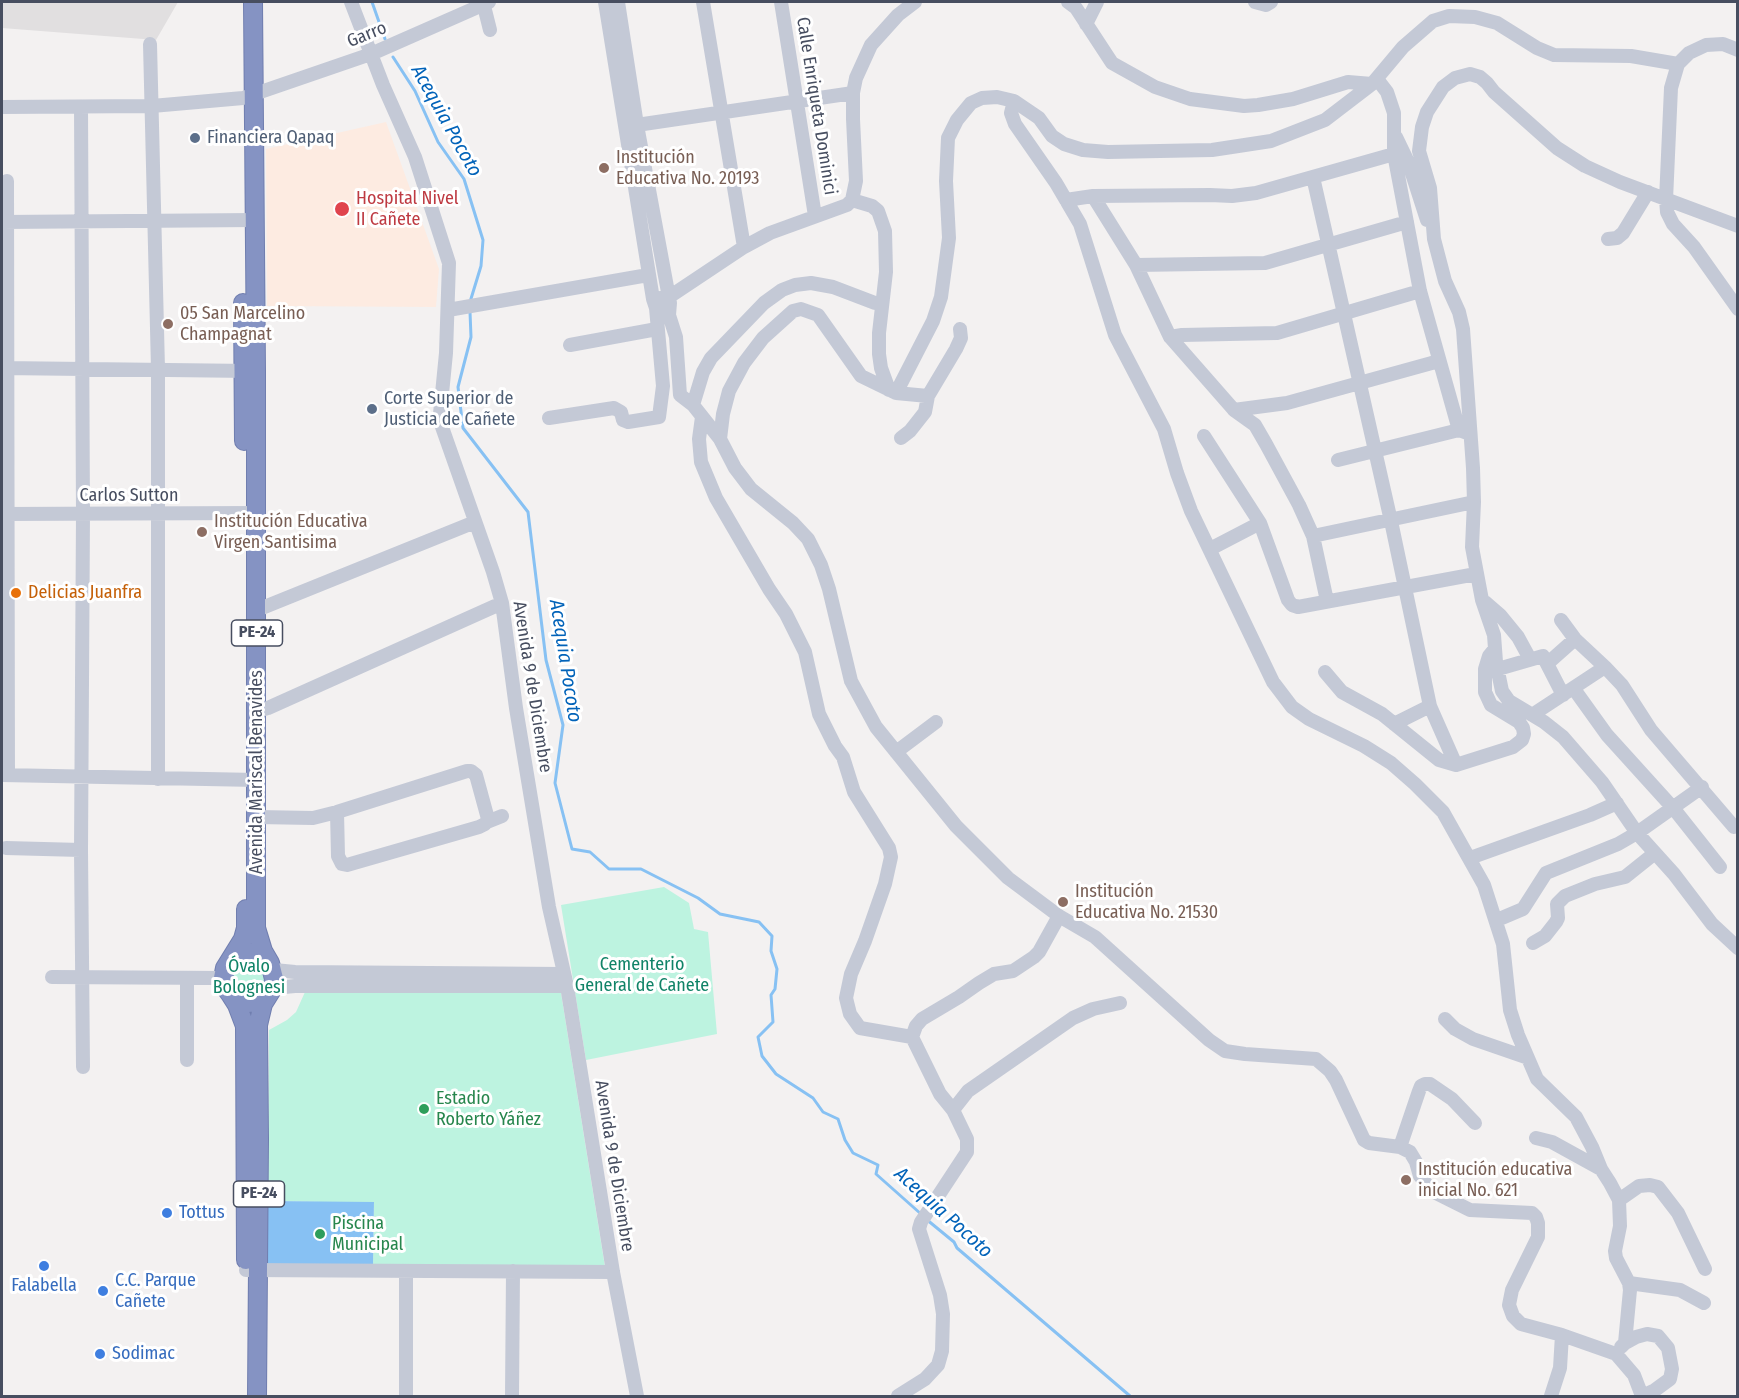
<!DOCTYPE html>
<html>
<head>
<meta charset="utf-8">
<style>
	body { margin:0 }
	#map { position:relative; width:1739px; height:1398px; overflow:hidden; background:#f3f1f1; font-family:"Fira Sans Condensed",sans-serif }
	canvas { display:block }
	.frame { position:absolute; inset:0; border:3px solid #474e60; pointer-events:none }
</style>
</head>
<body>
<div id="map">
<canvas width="1739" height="1398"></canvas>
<div class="frame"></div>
</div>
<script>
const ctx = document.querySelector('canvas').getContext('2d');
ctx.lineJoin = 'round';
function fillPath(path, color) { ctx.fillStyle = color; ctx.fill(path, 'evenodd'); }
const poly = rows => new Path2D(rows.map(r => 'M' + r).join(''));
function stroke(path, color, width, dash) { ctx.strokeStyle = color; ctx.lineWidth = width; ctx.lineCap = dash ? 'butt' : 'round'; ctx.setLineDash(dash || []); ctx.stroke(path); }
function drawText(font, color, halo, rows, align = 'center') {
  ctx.font = font + ' "Fira Sans Condensed",sans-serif'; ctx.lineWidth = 6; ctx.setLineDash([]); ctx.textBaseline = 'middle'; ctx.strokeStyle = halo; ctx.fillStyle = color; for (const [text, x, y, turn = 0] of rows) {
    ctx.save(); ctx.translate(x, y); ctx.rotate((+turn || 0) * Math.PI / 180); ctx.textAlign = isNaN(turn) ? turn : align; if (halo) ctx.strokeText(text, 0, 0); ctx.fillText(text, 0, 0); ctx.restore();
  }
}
const education = poly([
	[2,2,178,2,156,40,2,28]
]);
const medical = poly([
	[386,122,439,269,436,307,267,306,266,149]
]);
const green = poly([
	[664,887,689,903,694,929,708,932,717,1034,586,1060,561,905],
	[252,958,267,970,265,989,249,997,233,989,231,971,234,965],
	[305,992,561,993,605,1267,373,1265,374,1203,268,1201,269,1030,287,1020,296,1012]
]);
const water = poly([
	[268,1201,374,1202,373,1265,267,1265]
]);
const stream = poly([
	[372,2,385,39],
	[393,57,415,91,438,142,464,179,483,240,481,266,470,302],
	[470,312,471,337,458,387,463,428,528,512,546,660,563,725,555,783,572,849,590,852,609,869,641,869,698,898,720,914,759,922,772,936,771,951,777,969,775,989,771,995,773,1022,758,1037,762,1056,776,1074,813,1098,823,1112,838,1119,845,1140,853,1153,878,1165,876,1174,921,1214],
	[926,1219,954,1242,957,1248,1130,1396]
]);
const minor = poly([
	[351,2,383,85,415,157,449,263,446,353,440,414,442,427,493,572,502,603,516,708,549,907,567,986,613,1272,637,1396],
	[483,2,490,30],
	[605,2,653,299,656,308,669,315],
	[618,2,637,125,670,303,669,315,676,337,680,395,693,405,720,439,735,468,751,489,793,523,808,539,821,565,829,589,851,681,876,727,956,826,1008,878,1059,916,1095,937,1209,1040,1225,1051,1245,1054,1316,1059,1330,1071,1336,1080,1364,1140,1369,1143,1400,1147,1410,1152,1416,1162,1420,1176,1432,1191,1470,1210,1532,1213,1536,1217,1538,1223,1538,1237,1512,1290,1509,1305,1513,1316,1521,1324,1562,1335,1616,1354,1634,1375,1642,1396],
	[703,2,744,247],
	[781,2,815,216],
	[1068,2,1076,8,1112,63,1155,87,1190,99,1244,106,1258,105,1293,99,1348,82,1372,84],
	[1255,2,1266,5,1271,2],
	[1086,24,1097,2],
	[150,44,158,369,158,779],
	[1738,50,1723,44,1706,45,1689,53,1678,64,1671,88,1666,200,1667,212,1673,224,1694,247,1738,309],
	[1377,79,1387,92,1394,113,1394,154,1420,291,1459,430],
	[1014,101,1011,113,1015,124,1056,183,1080,224,1115,335,1164,429,1177,473,1191,511,1273,682,1292,707,1309,719,1364,746,1391,763,1415,784,1443,812,1484,885,1503,944,1510,1010,1518,1035,1537,1079,1576,1117,1592,1147,1601,1169,1610,1183,1619,1200,1620,1226,1615,1251,1616,1258,1629,1283,1630,1290,1625,1343],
	[2,107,152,106,243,98,371,54,489,2],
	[81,107,83,513,81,850,83,1067],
	[630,126,853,93],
	[1396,137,1409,164,1427,220],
	[1313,177,1391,521,1430,706,1456,765],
	[7,181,8,775],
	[1093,196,1136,265,1170,337,1234,410,1255,425,1266,444,1299,505,1313,536,1327,601],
	[852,200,872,206,878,211,885,231,886,272,879,333,879,354,881,368,889,390],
	[1066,200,1093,196,1210,195,1232,196,1256,193,1394,154],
	[2,222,255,220],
	[1738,226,1620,182,1585,166,1557,148,1494,92,1487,83,1480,77,1470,74,1455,78,1443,87,1427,112,1422,127,1419,151,1430,188,1434,239,1445,281,1459,312,1463,329,1473,468,1474,502,1472,547,1482,600,1494,635,1496,662,1502,691,1509,701,1544,722,1563,737,1602,782,1637,833,1674,874,1712,924,1738,948],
	[1608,239,1617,238,1623,233,1648,192],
	[1136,265,1265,263,1407,222],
	[653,299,669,297,744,247,770,233,847,205,852,200,856,181,853,119,853,93,856,78,871,45,898,15,915,2],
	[448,310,648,275],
	[1170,337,1182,335,1277,333,1420,291],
	[570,345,657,329],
	[2,368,251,371],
	[896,393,928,396,956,349,961,338,960,329],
	[693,405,703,372,711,358,764,303,782,290,795,285,811,283,833,287,875,303],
	[1234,410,1287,403,1439,361],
	[702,417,699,439,701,462,716,498,769,589,786,614,805,652,819,714,835,746,843,757,854,792,889,848,891,857,885,884,865,941,851,974,846,998,850,1014,860,1028,912,1037],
	[549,418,614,408,621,412,623,420,628,422,659,417,663,386,656,308],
	[1204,436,1260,523,1288,600,1292,605,1298,607,1476,574],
	[901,438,910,431,925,412,928,396],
	[720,439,723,414,729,391,744,363,763,338,793,311,801,309,818,315,861,376,896,393,933,321,941,297,949,238,946,181,948,138,957,120,971,103,982,98,997,97,1014,101,1039,118,1052,136,1064,144,1083,150,1108,152,1212,150,1271,141,1325,120,1372,84,1403,47,1433,21,1449,16,1475,17,1497,23,1537,48,1554,55,1631,56,1678,64],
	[1338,460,1459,430,1467,433],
	[2,514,256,513],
	[1313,536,1474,502],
	[1210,549,1260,523],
	[1485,602,1500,615,1518,637,1530,659],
	[257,610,475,522],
	[1561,620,1575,639,1605,667],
	[1548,663,1575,639],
	[1498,669,1543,656,1563,695],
	[1325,672,1342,692,1382,714,1439,760,1456,765,1513,747,1522,740,1524,734,1523,728,1519,722,1491,705,1485,692,1485,669,1489,656,1494,650],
	[1574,689,1607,735,1674,809,1720,867],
	[257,711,268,708,502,603],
	[1532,715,1605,667,1622,685,1651,730,1734,827],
	[1394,724,1430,706],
	[896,752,936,722],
	[2,775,257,780],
	[257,817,313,818,337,812,467,771,471,771,476,775,488,819,485,824,479,827,347,865,342,864,338,856,337,812],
	[487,822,502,816],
	[6,848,81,850],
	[1470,858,1590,815,1617,803],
	[1497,920,1523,909,1546,873,1618,844,1637,833,1702,787],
	[1533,943,1545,936,1556,922,1558,918,1557,904,1565,896,1595,884,1625,877,1655,853],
	[274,970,295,972,564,974],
	[52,977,223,978],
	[273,988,295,986,567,986],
	[1445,1019,1455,1029,1473,1039,1528,1058],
	[187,1060,187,978],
	[953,1110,940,1094,912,1037,916,1026,922,1019,959,997,979,983,994,974,1013,971,1034,957,1039,952,1059,916],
	[1536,1138,1552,1142,1601,1169],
	[1400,1147,1419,1091,1421,1086,1425,1084,1430,1084,1452,1099,1475,1123],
	[1619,1200,1639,1186,1650,1185,1658,1187,1678,1213,1705,1269],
	[246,1270,613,1272],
	[1629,1283,1680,1290,1704,1303],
	[1621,1347,1625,1343,1636,1337,1647,1334,1658,1336,1668,1348,1672,1369,1670,1379,1655,1390,1642,1396],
	[406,1396,406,1271],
	[512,1396,513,1271],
	[898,1396,925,1379,938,1365,942,1351,943,1314,940,1295,919,1229,921,1222,967,1152,967,1139,953,1110,968,1091,1073,1018,1093,1009,1120,1003],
	[1551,1396,1560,1368,1562,1335]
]);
const highway = poly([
	[253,2,256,371,256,928,263,951,270,963],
	[243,303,244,441],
	[230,960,243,939,246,928,246,909],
	[230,994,237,1005,245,1026,246,1260],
	[257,1396,259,1139,258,1025,263,1004,273,988,274,979,270,963,264,957,256,953,247,952,238,954,230,960,225,968,223,978,225,987,230,994,239,1001,249,1003,260,1001,268,994]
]);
const markers = [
	[195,138,6,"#5c6f8a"],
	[604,168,6,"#8d6e63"],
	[342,209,8,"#e0444e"],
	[168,324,6,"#8d6e63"],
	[372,409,6,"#5c6f8a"],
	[202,532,6,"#8d6e63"],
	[16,593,6,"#e8710a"],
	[1063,902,6,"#8d6e63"],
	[424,1109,6,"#2e9e5b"],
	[1406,1180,6,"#8d6e63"],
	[167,1213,6,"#3f7fe0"],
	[320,1234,6,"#2e9e5b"],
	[44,1266,6,"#3f7fe0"],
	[103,1291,6,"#3f7fe0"],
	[100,1354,6,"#3f7fe0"]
];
const shields = [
	[257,633,51],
	[259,1194,51]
];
const shieldNames = [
	["PE-24",257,633],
	["PE-24",259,1194]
];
const streetNames = [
	["Garro",367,35,-22],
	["Calle Enriqueta Dominici",816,106,81],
	["Carlos Sutton",129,496],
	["Avenida 9 de Diciembre",532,687,81],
	["Avenida Mariscal Benavides",257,772,-90],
	["Avenida 9 de Diciembre",614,1166,81]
];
const serviceNames = [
	["Financiera Qapaq",207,138],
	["Corte Superior de",384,399],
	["Justicia de Cañete",384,420]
];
const educationNames = [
	["Institución",616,158],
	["Educativa No. 20193",616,179],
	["05 San Marcelino",180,314],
	["Champagnat",180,335],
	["Institución Educativa",214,522],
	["Virgen Santisima",214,543],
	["Institución",1075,892],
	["Educativa No. 21530",1075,913],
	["Institución educativa",1418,1170],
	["inicial No. 621",1418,1191]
];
const healthNames = [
	["Hospital Nivel",356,199],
	["II Cañete",356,220]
];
const foodNames = [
	["Delicias Juanfra",28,593]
];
const parkNames = [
	["Cementerio",642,965],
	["General de Cañete",642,986],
	["Óvalo",249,967],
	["Bolognesi",249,988]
];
const leisureNames = [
	["Estadio",436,1099],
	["Roberto Yáñez",436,1120],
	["Piscina",332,1224],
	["Municipal",332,1245]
];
const shopNames = [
	["Tottus",179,1213],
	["C.C. Parque",115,1281],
	["Cañete",115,1302],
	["Falabella",44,1286,"center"],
	["Sodimac",112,1354]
];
const waterNames = [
	["Acequia Pocoto",446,121,61],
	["Acequia Pocoto",565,661,81],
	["Acequia Pocoto",943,1213,42]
];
fillPath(education, '#e1dfe0');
fillPath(medical, '#fdebe1');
fillPath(green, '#bdf3e0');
fillPath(water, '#87c1f3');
stroke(stream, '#87c1f3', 3);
stroke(highway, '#707eaf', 20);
stroke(minor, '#c4c9d6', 14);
stroke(highway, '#8593c3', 18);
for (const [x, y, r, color] of markers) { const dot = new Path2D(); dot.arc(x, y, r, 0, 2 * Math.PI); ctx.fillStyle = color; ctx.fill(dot); stroke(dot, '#fff', 2); }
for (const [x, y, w] of shields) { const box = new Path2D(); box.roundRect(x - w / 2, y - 13, w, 26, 4.5); ctx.fillStyle = '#fff'; ctx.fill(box); stroke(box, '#474e60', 1.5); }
drawText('bold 16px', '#474e60', null, shieldNames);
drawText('18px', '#474e60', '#fff', streetNames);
drawText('18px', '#4e5e75', '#fff', serviceNames, 'left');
drawText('18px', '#785e54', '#fff', educationNames, 'left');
drawText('18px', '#be3a42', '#fff', healthNames, 'left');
drawText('18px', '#c56008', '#fff', foodNames, 'left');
drawText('18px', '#108367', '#fff', parkNames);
drawText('18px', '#27864d', '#fff', leisureNames, 'left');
drawText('18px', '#366cbe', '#fff', shopNames, 'left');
drawText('italic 20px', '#0263b9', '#fff', waterNames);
</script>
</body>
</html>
